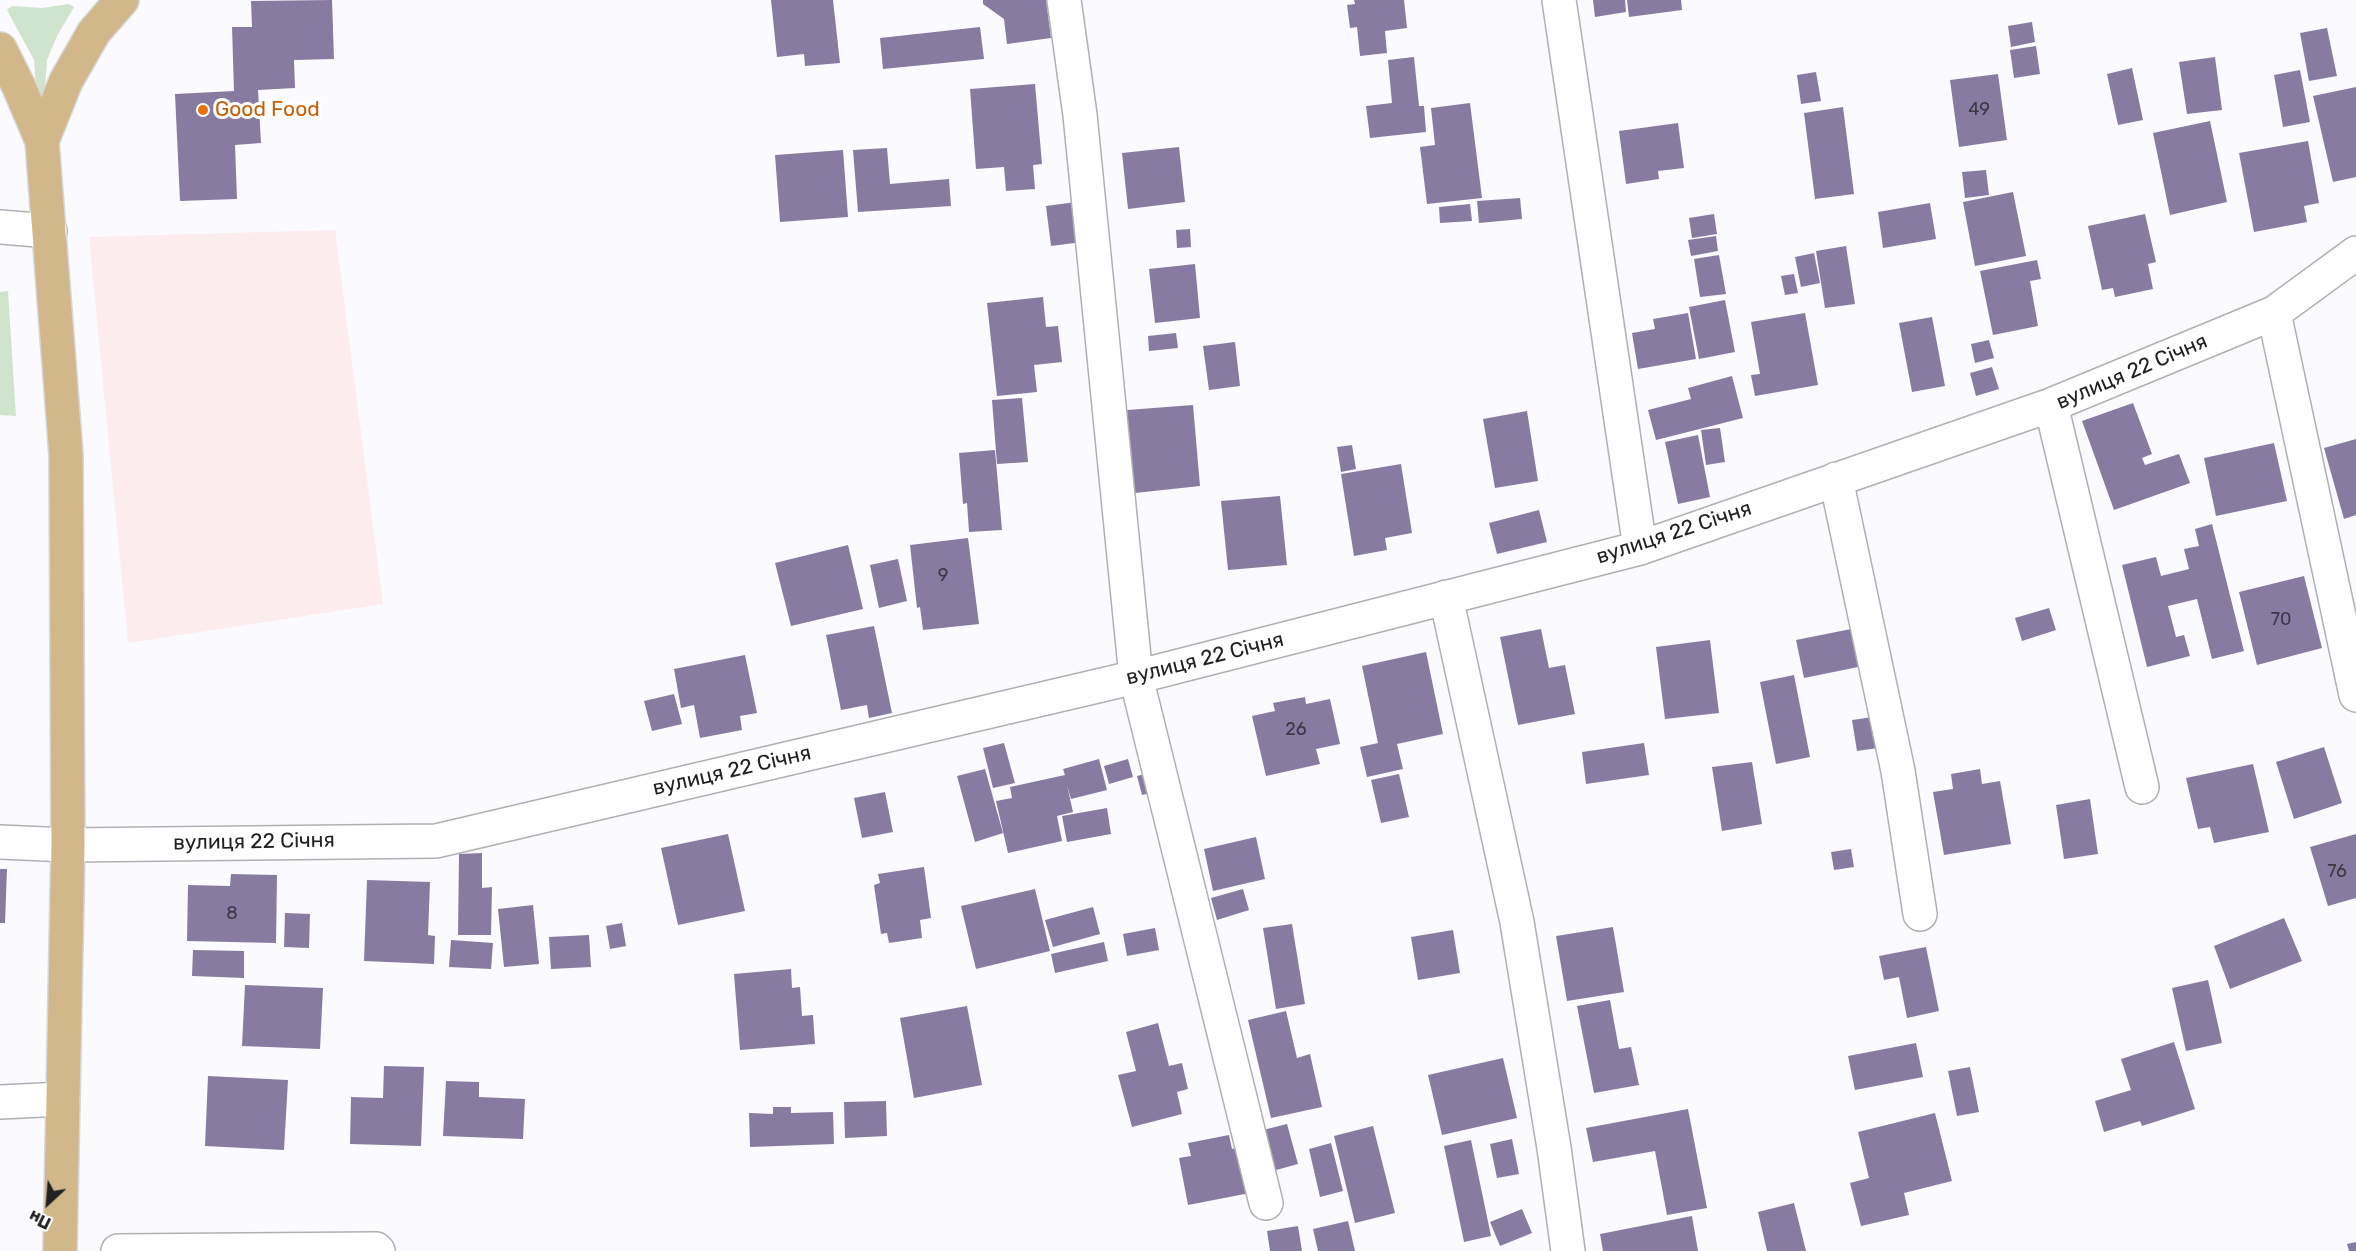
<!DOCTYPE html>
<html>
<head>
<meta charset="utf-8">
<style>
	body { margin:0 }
	#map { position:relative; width:2356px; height:1251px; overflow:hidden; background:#fbfafe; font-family:Rubik,sans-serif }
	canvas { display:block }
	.north { position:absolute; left:18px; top:1173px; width:60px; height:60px; -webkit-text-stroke:4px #fff; paint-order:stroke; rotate:206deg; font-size:16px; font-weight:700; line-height:24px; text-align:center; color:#212123 }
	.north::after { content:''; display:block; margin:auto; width:21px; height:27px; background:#212123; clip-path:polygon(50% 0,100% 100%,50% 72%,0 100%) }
</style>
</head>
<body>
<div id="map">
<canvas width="2356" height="1251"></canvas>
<div class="north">Пн</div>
</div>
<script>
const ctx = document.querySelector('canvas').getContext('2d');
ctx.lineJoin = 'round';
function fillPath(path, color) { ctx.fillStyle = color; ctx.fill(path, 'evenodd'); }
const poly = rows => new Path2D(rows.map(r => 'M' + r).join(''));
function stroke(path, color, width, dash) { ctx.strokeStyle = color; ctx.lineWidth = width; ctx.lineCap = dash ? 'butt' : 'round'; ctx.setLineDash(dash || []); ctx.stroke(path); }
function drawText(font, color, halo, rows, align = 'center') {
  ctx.font = font + ' Rubik,sans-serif'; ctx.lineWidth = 6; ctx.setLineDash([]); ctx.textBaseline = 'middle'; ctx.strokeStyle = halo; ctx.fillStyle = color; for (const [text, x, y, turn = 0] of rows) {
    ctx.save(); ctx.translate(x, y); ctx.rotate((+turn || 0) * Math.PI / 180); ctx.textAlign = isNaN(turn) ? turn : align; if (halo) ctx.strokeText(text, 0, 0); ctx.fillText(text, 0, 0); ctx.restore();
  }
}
const industrial = poly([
	[335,230,383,604,128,643,89,237]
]);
const green = poly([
	[69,4,74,7,57,36,47,60,43,117,36,88,34,60,7,10,12,6,42,8],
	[8,291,16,416,0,415,0,292]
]);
const building = poly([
	[332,0,334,59,294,60,295,88,258,90,261,143,235,145,237,199,180,201,175,94,234,91,232,27,252,27,251,1],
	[771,0,833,0,840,63,805,66,804,54,777,57],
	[983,0,1046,0,1051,38,1007,44,1004,19,983,4],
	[1354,0,1404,0,1407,28,1385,31,1387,53,1360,56,1357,27,1350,28,1347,5,1355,4],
	[1593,0,1625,0,1626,12,1595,17],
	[1627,0,1681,0,1682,10,1629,17],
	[2032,22,2035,42,2011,47,2008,26],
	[980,27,984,59,883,69,880,38],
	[2327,28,2337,76,2309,81,2300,33],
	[2036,46,2040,74,2014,78,2010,50],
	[1414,57,1419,106,1424,106,1426,132,1370,138,1366,106,1392,103,1388,60],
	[2215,57,2222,110,2187,114,2179,62],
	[2132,68,2143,120,2118,125,2107,74],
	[2300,70,2310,122,2283,127,2274,75],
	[1816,72,1821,101,1801,104,1797,75],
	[1998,74,2007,140,1959,147,1950,80],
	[1035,84,1042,164,1033,165,1035,189,1006,191,1004,167,976,169,970,89],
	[2356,87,2356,177,2333,182,2313,96],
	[1470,103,1482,198,1427,204,1420,147,1435,145,1431,108],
	[1843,107,1854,194,1815,199,1804,113],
	[2210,121,2227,202,2170,215,2153,133],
	[1678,123,1684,168,1658,171,1659,179,1626,184,1619,131],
	[2308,141,2319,203,2304,206,2307,222,2254,232,2239,153],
	[1179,147,1185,202,1128,209,1122,153],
	[887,148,890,184,949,179,951,206,858,212,853,150],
	[843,150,848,217,780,222,775,155],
	[1986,170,1989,195,1965,198,1962,172],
	[2013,192,2026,256,1975,266,1963,202],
	[1520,198,1522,219,1479,223,1477,201],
	[1076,202,1082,242,1051,246,1046,206],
	[1930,203,1936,239,1883,248,1878,212],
	[1470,204,1472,221,1440,223,1439,207],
	[1714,214,1717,234,1692,238,1689,218],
	[2145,214,2156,262,2148,264,2153,289,2115,297,2113,288,2102,290,2088,226],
	[1190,229,1191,247,1177,248,1176,230],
	[1716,236,1718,251,1691,256,1688,240],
	[1846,246,1855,304,1825,308,1816,251],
	[1814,253,1820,283,1801,287,1795,257],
	[1719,255,1726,294,1700,297,1694,259],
	[2037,260,2041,279,2030,281,2038,326,1993,335,1980,271],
	[1195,264,1200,318,1155,323,1149,269],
	[1794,274,1798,293,1785,295,1781,276],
	[1043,297,1046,327,1058,326,1062,362,1034,365,1037,392,997,396,987,303],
	[1725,300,1735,352,1699,359,1689,307],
	[1688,313,1696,359,1638,369,1632,333,1655,329,1653,319],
	[1805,313,1818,385,1755,396,1751,375,1760,374,1751,322],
	[1932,317,1945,386,1912,392,1899,323],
	[1176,333,1178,348,1149,351,1148,336],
	[1989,340,1994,358,1975,363,1971,344],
	[1235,342,1240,386,1209,390,1203,346],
	[1992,367,1999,389,1976,396,1970,373],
	[1732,376,1743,418,1656,440,1648,410,1691,399,1688,388],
	[1022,398,1028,462,997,464,992,400],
	[2133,403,2152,454,2142,458,2145,465,2179,454,2190,483,2114,510,2082,421],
	[1193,405,1200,486,1135,493,1127,410],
	[1527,411,1538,481,1495,488,1483,419],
	[1720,428,1725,462,1706,465,1701,430],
	[1698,435,1710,497,1678,504,1665,442],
	[2356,439,2356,515,2344,519,2324,448],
	[2274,443,2287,501,2216,516,2204,458],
	[1352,445,1356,469,1341,472,1337,447],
	[995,450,1002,530,969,532,967,503,963,504,959,453],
	[1401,464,1412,533,1385,538,1387,550,1354,556,1341,474],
	[1280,496,1287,565,1228,570,1221,501],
	[1539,510,1547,542,1497,554,1489,523],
	[2212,524,2244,651,2212,659,2197,599,2168,606,2176,637,2184,635,2190,656,2147,667,2122,565,2156,557,2161,576,2189,569,2184,549,2199,546,2195,529],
	[968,538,979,624,923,630,920,607,917,608,910,545],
	[848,545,863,609,791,626,775,563],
	[898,559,907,601,879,608,870,565],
	[2304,576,2322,648,2257,665,2239,592],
	[2049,608,2056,630,2022,641,2015,618],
	[874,626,892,713,869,718,867,705,841,710,826,635],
	[1856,628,1863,666,1804,678,1796,640],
	[1541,629,1549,668,1565,665,1575,714,1518,725,1500,637],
	[1710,640,1719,713,1665,719,1656,647],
	[1426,652,1443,734,1397,744,1403,769,1367,777,1360,747,1378,743,1362,666],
	[745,655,757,713,740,716,742,730,700,738,694,705,681,708,674,669],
	[1794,675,1810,757,1776,764,1760,682],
	[674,694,682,724,652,731,644,701],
	[1305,697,1306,704,1330,699,1340,744,1316,749,1320,764,1266,776,1252,716,1275,711,1273,703],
	[1873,717,1878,748,1857,751,1852,720],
	[1004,743,1015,783,993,788,983,748],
	[1644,743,1649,775,1586,784,1582,752],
	[2324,747,2342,803,2294,819,2276,762],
	[1099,759,1107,790,1071,799,1067,785,1073,812,1057,816,1062,841,1008,853,996,801,1012,798,1010,787,1065,775,1063,769],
	[1128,759,1133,777,1109,784,1104,766],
	[1752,762,1762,824,1722,831,1712,767],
	[2253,764,2269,832,2214,843,2210,827,2198,829,2186,778],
	[985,769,1003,833,975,842,957,776],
	[1980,769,1982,784,2000,781,2011,844,1944,855,1933,792,1953,789,1951,774],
	[1150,773,1155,792,1142,795,1137,776],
	[1399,774,1409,817,1381,823,1371,780],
	[885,792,893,832,862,838,854,798],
	[2090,799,2098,854,2064,859,2056,805],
	[1107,808,1111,834,1067,842,1062,816],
	[728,834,745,911,678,925,661,848],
	[2356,834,2356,898,2328,906,2310,847],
	[1256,837,1265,879,1213,891,1204,849],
	[1851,849,1854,867,1834,870,1831,852],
	[482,853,482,888,492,887,491,935,458,935,459,854],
	[924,867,931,918,920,920,922,938,889,943,887,933,881,934,874,885,880,883,878,874],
	[0,869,7,869,5,923,0,923],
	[231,874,277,875,276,943,187,941,188,885,230,886],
	[367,880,430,882,428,935,435,936,434,964,364,961],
	[1035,889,1050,951,976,969,961,906],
	[1243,889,1249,910,1217,920,1211,898],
	[533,905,539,964,504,967,498,909],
	[1093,907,1100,934,1053,947,1045,920],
	[285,913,310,914,309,948,284,947],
	[2284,918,2302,961,2230,989,2214,946],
	[622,923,626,946,610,949,606,926],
	[1292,924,1305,1004,1276,1009,1263,928],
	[1613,927,1624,992,1567,1001,1556,936],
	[1155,928,1159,950,1127,956,1123,934],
	[1453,930,1460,973,1418,980,1411,937],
	[589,935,591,967,551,969,549,937],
	[451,940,493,943,491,969,449,967],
	[1104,942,1108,961,1055,973,1051,954],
	[1926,947,1939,1011,1907,1018,1899,977,1884,980,1879,956],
	[193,950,244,951,244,978,192,976],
	[791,969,792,988,800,987,802,1016,813,1015,815,1044,740,1050,734,974],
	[2208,980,2222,1043,2186,1051,2172,988],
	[245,985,323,988,320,1049,242,1046],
	[1610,1000,1619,1049,1631,1047,1639,1085,1594,1093,1577,1006],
	[967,1006,982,1085,914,1098,900,1018],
	[1286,1011,1297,1058,1310,1054,1322,1107,1271,1118,1248,1020],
	[1158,1023,1169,1066,1182,1063,1188,1089,1177,1092,1182,1114,1132,1127,1118,1075,1136,1071,1126,1032],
	[2174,1042,2195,1109,2142,1126,2140,1121,2104,1132,2095,1101,2131,1090,2121,1059],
	[1916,1043,1923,1077,1855,1090,1848,1056],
	[1503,1058,1517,1118,1442,1135,1428,1075],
	[384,1066,424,1067,421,1146,350,1144,351,1097,383,1098],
	[1970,1067,1979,1112,1957,1116,1948,1071],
	[208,1076,288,1080,284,1150,205,1146],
	[446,1081,479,1082,479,1097,525,1099,523,1139,443,1136],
	[886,1101,887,1136,845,1138,844,1102],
	[773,1107,791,1107,791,1113,833,1112,834,1144,750,1147,749,1113,773,1114],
	[1688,1109,1707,1208,1667,1215,1655,1151,1593,1162,1586,1128],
	[1935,1113,1952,1181,1904,1193,1909,1215,1861,1226,1850,1183,1869,1178,1858,1132],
	[1287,1124,1298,1164,1269,1172,1259,1131],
	[1373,1126,1395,1213,1355,1223,1334,1136],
	[1229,1135,1232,1149,1241,1146,1250,1193,1188,1205,1179,1158,1191,1156,1188,1143],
	[1512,1139,1519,1174,1497,1178,1490,1144],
	[1471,1140,1491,1236,1464,1242,1444,1146],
	[1331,1143,1343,1191,1320,1197,1309,1149],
	[1794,1203,1806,1251,1767,1251,1758,1212],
	[1522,1209,1532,1233,1500,1246,1490,1222],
	[1692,1216,1698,1251,1603,1251,1600,1234],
	[1348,1221,1355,1251,1318,1251,1313,1229],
	[1298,1226,1302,1251,1270,1251,1267,1231],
	[2356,1242,2356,1251,2349,1251,2347,1244]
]);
const minor = poly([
	[1064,0,1080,115,1136,677,1266,1203],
	[1559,0,1640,548],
	[0,227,50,231],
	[2274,313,2356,695],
	[2051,405,2142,787],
	[1836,479,1898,771,1920,914],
	[1446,597,1517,922,1554,1148,1568,1251],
	[0,842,68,845,436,841,1136,677,1640,548,2051,405,2274,313,2356,253],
	[0,1102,63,1099],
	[118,1251,376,1249,378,1251]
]);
const major = poly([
	[0,49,19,87,42,141,66,455,68,845,60,1251],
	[42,141,66,81,94,32,122,0]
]);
const markers = [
	[203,110,6,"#e8710a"]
];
const numberNames = [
	["49",1979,110],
	["9",943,576],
	["70",2281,620],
	["26",1296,730],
	["76",2337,872],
	["8",232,914]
];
const foodNames = [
	["Good Food",215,110]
];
const streetNames = [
	["вулиця 22 Січня",2132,372,-23],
	["вулиця 22 Січня",1674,533,-18],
	["вулиця 22 Січня",1205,659,-14],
	["вулиця 22 Січня",732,771,-13],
	["вулиця 22 Січня",254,842,-1]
];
fillPath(industrial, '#fceced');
fillPath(green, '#cfe4cc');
fillPath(building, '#887ba2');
stroke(minor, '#b0afb3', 36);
stroke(major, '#d7d7d7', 36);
stroke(minor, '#fff', 33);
stroke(major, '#d2b78b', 33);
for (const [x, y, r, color] of markers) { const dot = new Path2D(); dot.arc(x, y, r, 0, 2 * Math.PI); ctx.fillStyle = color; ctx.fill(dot); stroke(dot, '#fff', 2); }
drawText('18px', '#3b3843', null, numberNames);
drawText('21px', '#c56008', '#fff', foodNames, 'left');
drawText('21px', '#212123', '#fff', streetNames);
</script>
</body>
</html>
